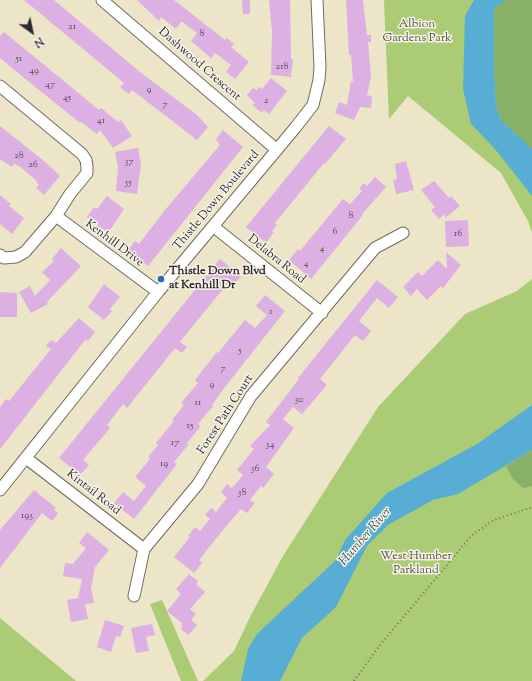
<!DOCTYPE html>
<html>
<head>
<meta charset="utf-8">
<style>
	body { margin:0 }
	#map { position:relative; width:532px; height:681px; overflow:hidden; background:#ece5c8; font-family:"Sorts Mill Goudy",serif }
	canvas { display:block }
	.north { position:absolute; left:12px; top:12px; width:40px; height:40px; -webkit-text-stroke:3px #f7f3e8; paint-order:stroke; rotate:147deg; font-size:11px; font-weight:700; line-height:16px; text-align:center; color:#2b2b2b }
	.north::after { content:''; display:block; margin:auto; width:14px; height:18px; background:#2b2b2b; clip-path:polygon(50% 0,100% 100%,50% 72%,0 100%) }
</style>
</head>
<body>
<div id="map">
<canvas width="532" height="681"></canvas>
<div class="north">N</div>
</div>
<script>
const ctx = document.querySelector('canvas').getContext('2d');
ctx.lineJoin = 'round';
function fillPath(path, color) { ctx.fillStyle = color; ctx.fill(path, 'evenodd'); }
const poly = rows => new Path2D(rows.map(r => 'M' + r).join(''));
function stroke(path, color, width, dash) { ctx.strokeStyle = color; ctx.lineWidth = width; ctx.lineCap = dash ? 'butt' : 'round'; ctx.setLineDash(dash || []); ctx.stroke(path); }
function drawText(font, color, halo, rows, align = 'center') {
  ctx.font = font + ' "Sorts Mill Goudy",serif'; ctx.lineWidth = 3; ctx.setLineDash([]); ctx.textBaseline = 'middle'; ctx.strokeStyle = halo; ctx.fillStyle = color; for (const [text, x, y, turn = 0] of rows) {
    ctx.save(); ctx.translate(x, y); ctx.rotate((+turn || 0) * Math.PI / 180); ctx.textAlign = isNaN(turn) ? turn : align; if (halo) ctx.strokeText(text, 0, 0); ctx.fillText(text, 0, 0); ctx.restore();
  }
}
const green = poly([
	[384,0,532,0,532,233,528,221,501,173,408,96,389,119],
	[532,279,532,681,203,681,234,651,251,615,283,556,378,407,465,314,517,291],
	[162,600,198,681,181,681,150,604],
	[0,618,76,681,0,681]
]);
const forest = poly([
	[506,0,532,0,532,149,501,120,496,106,494,67,494,8],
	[532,450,532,486,523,488,513,479,506,466]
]);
const water = poly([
	[474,0,506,0,494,8,494,67,496,106,501,120,532,149,532,196,495,149,471,124,463,89,465,16],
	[532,405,532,450,458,494,433,500,388,525,367,546,336,607,302,638,280,681,241,681,248,649,257,634,336,560,345,540,387,493,477,444]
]);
const building = poly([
	[24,0,54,0,140,72,197,115,208,127,197,140,132,90,129,94,120,87,124,83],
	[137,0,174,0,225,40,227,38,234,44,231,47,249,62,235,79,226,72,231,65,215,53,211,58,191,41,197,33,184,23,181,22,176,29,161,17,159,21],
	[242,0,250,0,250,14,243,14],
	[269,0,290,0,291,59,293,59,291,77,271,75,272,32],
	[346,0,363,0,367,35,371,35,371,42,368,42,371,77,367,95,372,96,371,108,360,107,354,120,335,113,339,102,347,105,351,81,353,82,351,55,349,55],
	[4,32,99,110,101,108,118,122,121,120,132,136,113,148,100,130,97,134,81,122,80,123,23,77,0,58,0,36],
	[271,78,287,91,269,114,264,110,262,113,252,105,255,103,247,95,253,88,257,90,259,87,262,89],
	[0,126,44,161,60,176,44,195,36,188,39,185,36,182,37,181,19,166,14,164,12,167,0,159],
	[329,126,346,139,325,164,324,163,275,223,277,225,272,231,274,232,266,243,246,227],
	[223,130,243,147,148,266,128,250,135,241,139,244,165,210,220,145,216,139],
	[138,148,141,164,137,194,116,191,118,167,115,152],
	[406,161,414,190,396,194,393,180,397,179,395,164],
	[375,177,386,187,362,214,363,215,311,279,289,260,298,249,300,251,343,199,350,204,362,191,359,189,364,183,367,186],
	[434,181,449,198,451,196,460,206,445,218,445,214,439,219,431,210,435,207,421,190],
	[0,195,11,204,9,206,24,218,12,234,0,224],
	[107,196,124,209,108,233,87,217,94,207,97,209],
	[468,220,469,246,446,247,445,221],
	[61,248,81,266,47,302,48,304,31,313,19,292,30,286,35,296,50,280,42,272,54,261,52,259],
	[446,252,461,265,443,288,441,286,427,300,417,289,411,296,403,287,418,272,422,276,438,260,447,269],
	[220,259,241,276,232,287,228,283,187,333,180,342,187,347,182,353,175,348,127,408,123,404,107,425,110,428,83,460,89,465,80,475,59,458],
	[377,280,398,297,389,308,377,298,359,321,371,331,363,341,355,335,320,379,327,385,302,414,293,407,283,419,294,428,266,467,274,474,263,488,261,486,250,500,255,503,247,513,241,509,223,530,199,560,202,563,194,573,174,557,190,537,188,536,195,527,200,531,210,519,205,515,211,508,216,512,227,498,221,492,227,484,232,488,243,475,237,470,254,449,250,446,270,425,266,422,299,379,298,378],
	[104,284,120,297,110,309,112,311,104,320,88,307],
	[0,292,17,293,17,317,0,317],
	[265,295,285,311,225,387,212,405,213,406,198,424,201,426,187,443,189,444,174,462,177,464,134,519,114,503,123,492,134,501,146,486,135,477,150,459,148,457,158,445,156,443,174,421,172,420,184,405,181,403,198,383,195,380,217,352,218,353,245,320,255,328,267,315,256,306],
	[79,318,95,332,88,341,86,339,0,449,0,407,6,399,9,401,51,349,46,346,51,340,56,343],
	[34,490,56,508,54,510,58,513,52,521,42,513,0,568,0,530],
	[87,532,109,550,95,567,91,588,94,603,85,604,88,619,71,622,67,600,78,598,82,579,63,576,65,563,73,564,86,548,79,543],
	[189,574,198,581,196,584,205,592,190,609,196,614,191,620,197,625,188,635,181,629,183,626,181,625,182,623,167,611,181,594,176,589],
	[105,620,124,626,120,637,116,636,111,652,97,647],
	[152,624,155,635,146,637,149,651,136,653,131,628]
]);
const path = poly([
	[354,681,380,645,472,535,494,520,532,507]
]);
const street = poly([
	[102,0,277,150],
	[0,86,82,154,86,160,87,167,87,173,83,178,70,194,56,216,25,252,16,257,4,258,0,255],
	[56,216,158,292],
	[214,227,322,313],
	[26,458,144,549],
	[0,490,158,292,295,128,313,105,319,80,320,67,317,0],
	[134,596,144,549,198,484,251,396,375,248,403,233]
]);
const markers = [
	[161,279,4,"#1f6fb2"]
];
const numberNames = [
	["21",72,27],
	["8",202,34],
	["51",19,59],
	["218",282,67],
	["49",34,71],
	["47",50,85],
	["9",149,90],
	["45",67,98],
	["2",266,101],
	["7",165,105],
	["41",101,121],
	["28",19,156],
	["37",129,162],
	["26",33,165],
	["35",128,183],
	["8",351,216],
	["6",335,232],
	["16",458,234],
	["4",322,249],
	["4",306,264],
	["1",271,312],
	["5",240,351],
	["7",223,369],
	["9",212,385],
	["30",299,400],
	["11",198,403],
	["15",190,426],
	["17",175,443],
	["34",270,445],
	["19",164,464],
	["36",255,469],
	["38",242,493],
	["193",27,516]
];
const parkNames = [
	["Albion",417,25],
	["Gardens Park",417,39],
	["West Humber",416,557],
	["Parkland",416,571]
];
const streetNames = [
	["Dashwood Crescent",199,65,41],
	["Thistle Down Boulevard",217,201,-50],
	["Kenhill Drive",114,244,37],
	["Delabra Road",276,260,39],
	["Forest Path Court",226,415,-57],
	["Kintail Road",93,493,38]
];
const poiNames = [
	["Thistle Down Blvd",169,272],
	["at Kenhill Dr",169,286]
];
const waterNames = [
	["Humber River",366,537,-49]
];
fillPath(green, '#abcc74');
fillPath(forest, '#88b066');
fillPath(water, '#57add3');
fillPath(building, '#dcb0e2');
stroke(street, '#6f6c62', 13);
stroke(path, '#6f6c62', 2, [1, 3]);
stroke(street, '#fff', 11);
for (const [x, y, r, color] of markers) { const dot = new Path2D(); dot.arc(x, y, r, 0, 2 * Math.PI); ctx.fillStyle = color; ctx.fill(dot); stroke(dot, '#f7f3e8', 1.5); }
drawText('10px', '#574c59', null, numberNames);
drawText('12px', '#4b533d', '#f7f3e8', parkNames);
drawText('12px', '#2b2b2b', '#f7f3e8', streetNames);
drawText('bold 12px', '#2b2b2b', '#f7f3e8', poiNames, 'left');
drawText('italic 13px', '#3a5866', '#f7f3e8', waterNames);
</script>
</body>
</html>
